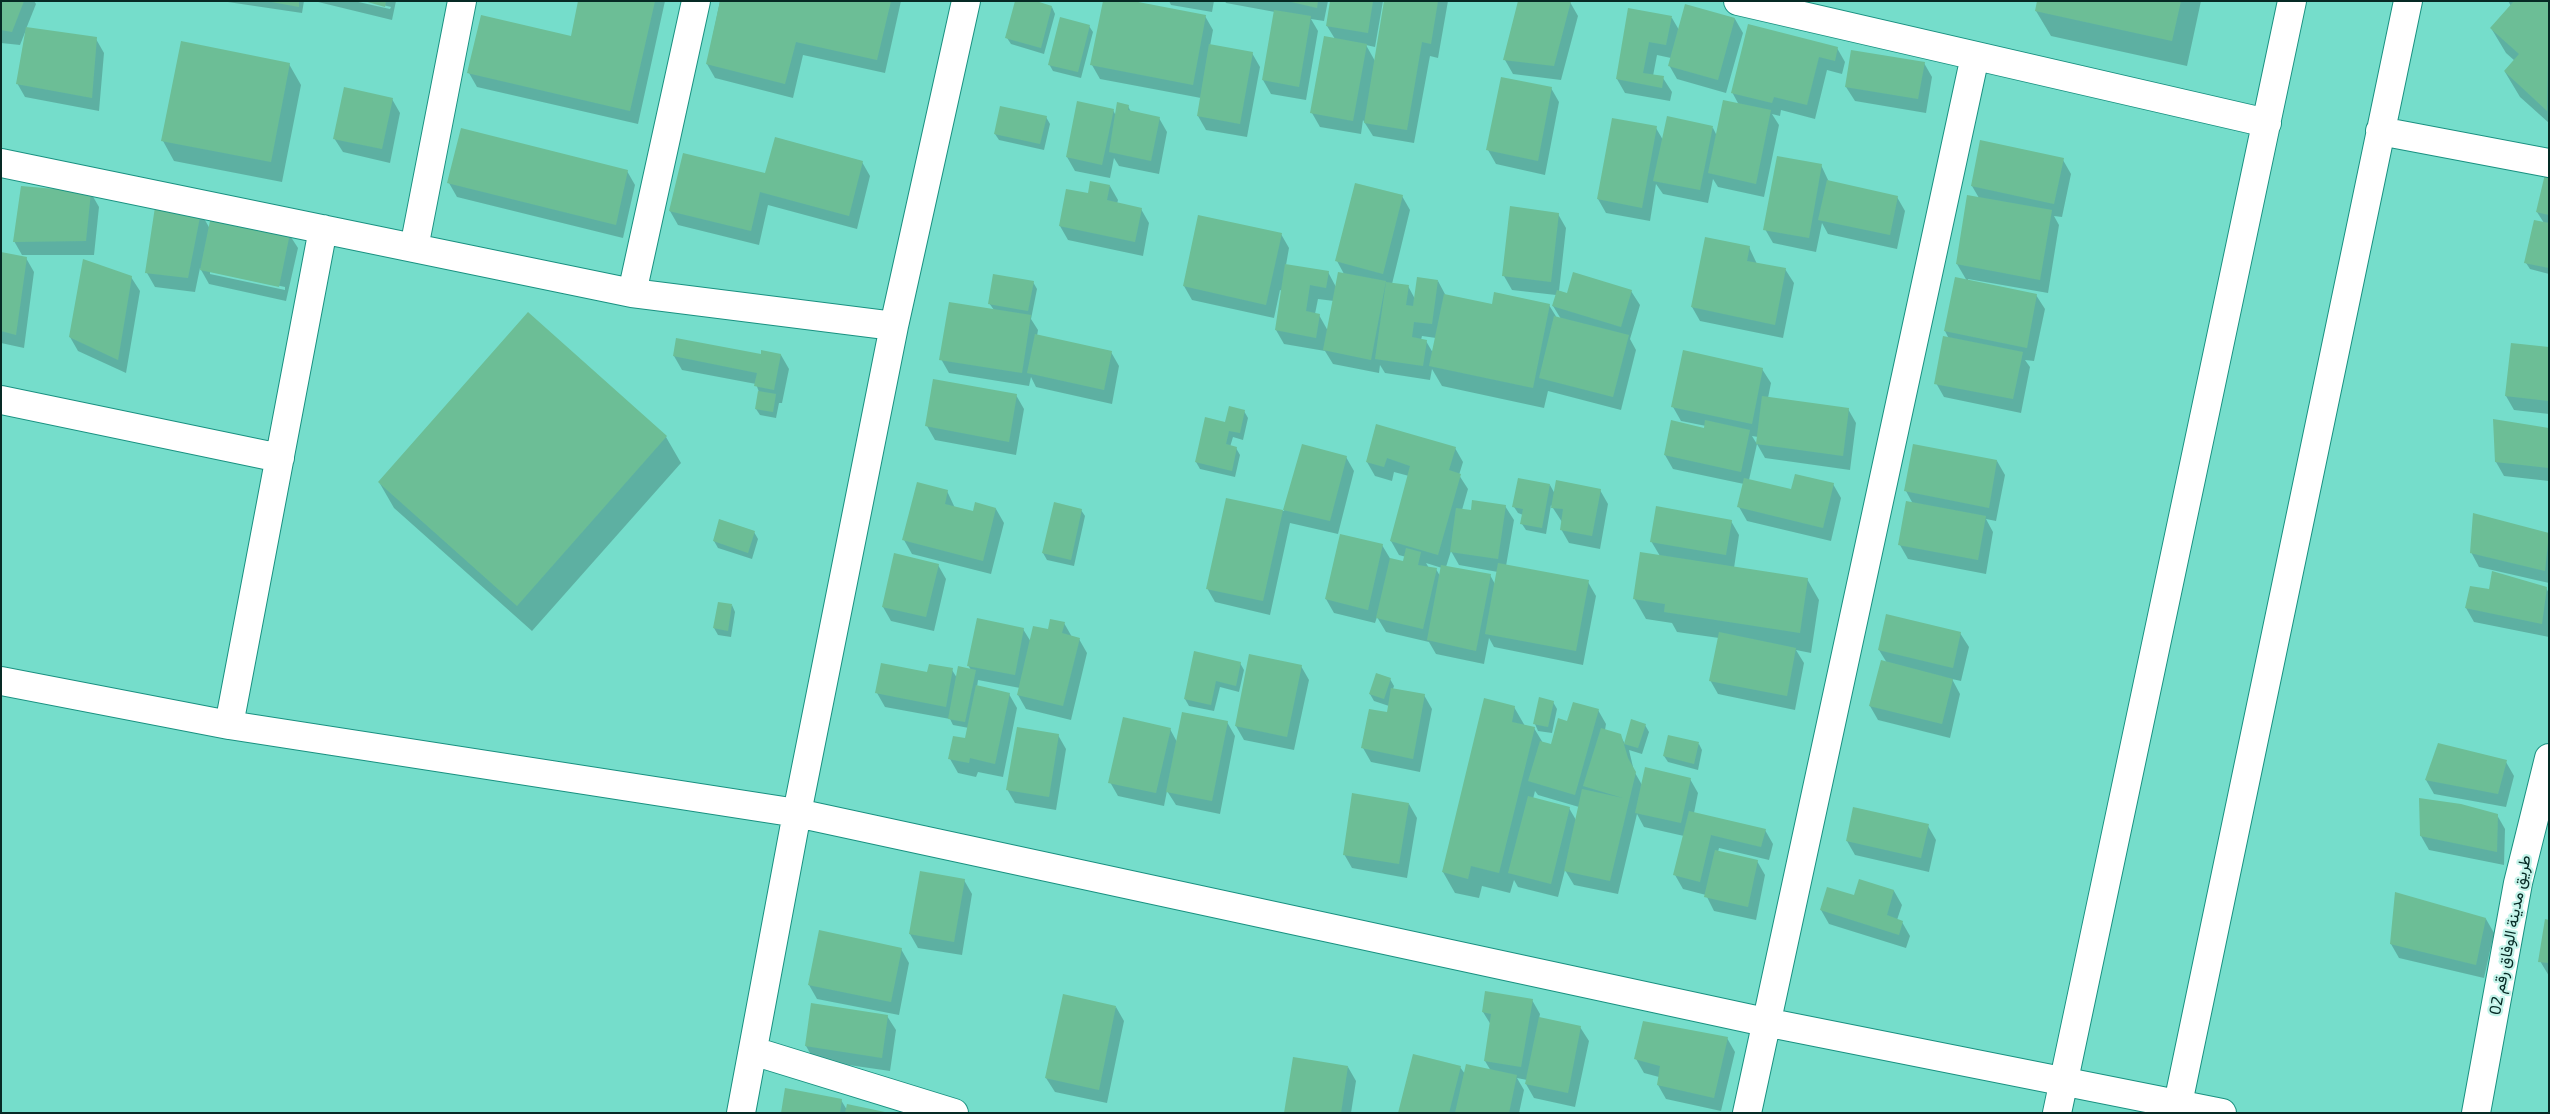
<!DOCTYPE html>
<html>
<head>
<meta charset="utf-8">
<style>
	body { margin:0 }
	#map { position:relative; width:2550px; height:1114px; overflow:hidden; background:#75ddcb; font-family:"Exo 2",sans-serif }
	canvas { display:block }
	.frame { position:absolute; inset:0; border:2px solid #072a25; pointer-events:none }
</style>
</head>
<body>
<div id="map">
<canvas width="2550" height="1114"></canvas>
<div class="frame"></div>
</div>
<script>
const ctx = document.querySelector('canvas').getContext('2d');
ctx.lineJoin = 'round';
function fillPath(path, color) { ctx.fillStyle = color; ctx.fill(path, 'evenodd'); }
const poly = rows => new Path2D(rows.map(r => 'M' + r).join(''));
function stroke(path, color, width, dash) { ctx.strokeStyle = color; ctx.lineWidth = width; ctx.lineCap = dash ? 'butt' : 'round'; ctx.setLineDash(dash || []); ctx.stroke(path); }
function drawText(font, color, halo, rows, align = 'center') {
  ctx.font = font + ' "Exo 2",Vazirmatn,sans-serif'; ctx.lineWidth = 4.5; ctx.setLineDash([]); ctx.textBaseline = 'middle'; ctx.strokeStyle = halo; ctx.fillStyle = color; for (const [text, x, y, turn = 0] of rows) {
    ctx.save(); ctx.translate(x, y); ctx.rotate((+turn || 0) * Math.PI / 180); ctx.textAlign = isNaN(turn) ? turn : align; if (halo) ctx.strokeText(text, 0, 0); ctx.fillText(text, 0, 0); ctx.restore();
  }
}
const shadow = poly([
	[1,1,34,1,36,4,26,29,96,39,104,53,99,111,25,97,17,83,26,30,20,45,1,43],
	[221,1,304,1,302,13],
	[314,1,354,1,390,9,391,7,366,1,396,1,392,20],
	[579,1,665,1,638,124,477,87,469,73,572,38],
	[720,1,901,1,885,73,803,55,793,98,715,78,707,64],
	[1169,1,1214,1,1212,12,1171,5],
	[1225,1,1328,1,1324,21,1311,19,1318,31,1306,100,1271,94,1263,80,1275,12,1226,3],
	[1331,1,1383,1,1375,47,1366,45,1375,61,1386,1,1448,1,1438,58,1430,56,1414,143,1373,136,1363,120,1361,134,1320,127,1312,113,1335,39,1327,26],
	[2038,1,2201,1,2187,66,2051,36,2036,11],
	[2508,1,2549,1,2549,123,2520,97,2505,72,2515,61,2506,53,2491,28,2511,6],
	[1570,2,1578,16,1561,80,1513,74,1505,60],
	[1052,7,1055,14,1044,54,1011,44,1007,38],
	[1629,10,1672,18,1679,30,1735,19,1743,33,1726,93,1677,79,1669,65,1671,58,1657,55,1653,76,1663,78,1672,92,1670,101,1625,93,1617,79],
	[1205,16,1213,30,1210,46,1252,53,1260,67,1247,137,1206,130,1198,116,1201,98,1100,79,1092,65],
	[1089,26,1093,32,1081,78,1053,71,1049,64],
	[1837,48,1845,62,1842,74,1827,70,1815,119,1781,110,1780,116,1772,114,1779,125,1764,197,1718,187,1713,179,1708,203,1663,194,1656,184,1650,221,1606,213,1598,199,1656,128,1663,140,1713,128,1717,136,1739,105,1732,92],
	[1924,63,1932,77,1926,113,1855,101,1846,87],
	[289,64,301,85,282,182,174,161,163,141],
	[1551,88,1559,102,1545,175,1496,164,1488,150],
	[392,99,400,113,390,163,343,152,334,138],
	[1078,103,1113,110,1116,116,1128,106,1131,112,1159,118,1167,132,1159,174,1119,166,1114,158,1110,178,1075,171,1067,157],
	[1046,117,1050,124,1044,150,999,140,995,134],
	[2063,160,2071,174,2062,217,2054,216,2059,225,2048,293,1968,279,1968,281,2036,295,2045,309,2034,361,2025,360,2030,367,2021,413,1944,397,1936,383,1949,339,1945,331,1967,281,1957,264,1979,198,1972,186],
	[862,162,870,176,857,229,768,205,759,245,678,225,670,211,766,174],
	[1821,165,1829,182,1897,197,1905,211,1897,249,1828,234,1822,223,1816,252,1773,243,1765,229],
	[627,171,635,185,623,238,457,197,449,183],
	[2549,176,2549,274,2530,269,2526,263,2544,223,2537,212],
	[1110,186,1118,200,1117,204,1141,209,1149,223,1143,256,1068,240,1060,226,1089,194],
	[91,193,99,207,94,255,22,255,14,241],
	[1402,196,1410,210,1392,284,1408,286,1415,299,1438,281,1446,296,1493,306,1549,305,1557,318,1561,319,1553,306,1556,295,1512,290,1504,276,1558,214,1566,228,1559,291,1568,294,1631,291,1640,305,1630,339,1636,350,1621,410,1548,391,1544,408,1442,386,1432,369,1430,380,1385,373,1380,365,1379,373,1333,364,1325,351,1284,344,1276,330,1282,291,1280,290,1274,318,1192,300,1184,286,1281,234,1289,248,1286,265,1328,272,1336,287,1344,274,1337,261],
	[1318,299,1334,301,1328,331,1319,315,1315,314],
	[1422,336,1436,338,1433,353,1426,341,1421,340],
	[201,213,210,229,289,234,298,248,286,301,209,284,200,268,195,292,155,287,147,273],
	[210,271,285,287,285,290,210,274],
	[1749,247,1757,264,1785,269,1794,283,1783,338,1700,321,1692,307],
	[1,253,26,258,34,272,24,348,1,343],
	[131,277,140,291,126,373,78,351,70,337],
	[1033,282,1037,289,1031,319,1038,330,1037,336,1111,352,1119,366,1112,404,1036,387,1031,377,1029,386,949,373,941,359,994,310,989,303],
	[528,314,666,437,681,463,532,631,394,508,379,482],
	[677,339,762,355,781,355,789,369,782,403,779,403,776,418,760,415,756,409,759,392,756,384,682,370,674,356],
	[2549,348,2549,414,2514,410,2506,396],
	[1762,369,1771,383,1768,398,1848,409,1856,423,1850,470,1765,458,1757,444,1749,480,1792,491,1833,484,1841,498,1831,541,1747,521,1739,507,1744,484,1673,469,1665,455,1705,429,1706,426,1681,421,1673,407],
	[1752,436,1758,437,1757,444],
	[1016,395,1024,409,1016,455,935,440,927,426],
	[1244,411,1248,418,1243,440,1233,437,1230,447,1236,448,1240,455,1235,477,1200,469,1196,462,1226,423],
	[1376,426,1455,448,1463,462,1459,475,1468,489,1462,510,1472,512,1505,506,1514,520,1506,566,1588,582,1596,596,1583,665,1494,647,1489,638,1484,664,1436,654,1429,642,1386,632,1377,617,1375,623,1334,613,1326,599,1382,545,1391,560,1404,562,1406,557,1399,555,1391,541,1409,476,1394,472,1392,481,1375,476,1367,462],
	[1451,551,1459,565,1498,572,1495,584,1490,575,1446,567],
	[1426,563,1442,568,1440,576,1436,569,1429,568],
	[2549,429,2549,481,2504,476,2496,462],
	[1303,446,1346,457,1354,471,1338,534,1290,523,1270,615,1215,602,1207,588,1227,499,1284,511],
	[1997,461,2005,475,1996,521,1986,519,1993,532,1986,574,1908,559,1900,545,1913,504,1906,491],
	[1550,485,1555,494,1600,490,1608,504,1600,549,1569,543,1561,529,1562,522,1551,505,1546,534,1526,530,1522,524,1523,515,1518,513,1514,507],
	[947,491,955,508,974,513,996,509,1004,523,991,574,912,554,904,540],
	[1081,510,1085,516,1074,566,1047,560,1043,553],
	[1731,521,1739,535,1734,568,1807,579,1819,600,1811,653,1796,650,1804,663,1795,710,1718,694,1710,680,1719,638,1677,632,1672,623,1646,619,1634,598,1660,556,1651,541],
	[754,532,758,539,752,559,718,548,714,541],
	[2549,534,2549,583,2479,567,2471,552],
	[938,565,946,579,934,631,891,621,883,607],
	[2546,588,2549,593,2549,637,2474,622,2466,608,2490,591],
	[732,605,735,612,731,637,718,635,714,628],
	[1064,623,1072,637,1079,639,1087,653,1071,720,1026,709,1018,695,1020,688,978,680,977,687,1009,694,1017,708,1003,777,978,772,976,777,958,773,950,759,966,740,969,728,953,725,950,719,885,707,877,693,928,674,952,670,957,678,971,670,968,665,1023,629,1031,642],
	[1960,633,1969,647,1961,681,1952,679,1960,694,1950,738,1878,720,1870,706,1887,663,1879,650],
	[1240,663,1244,670,1239,692,1220,687,1214,711,1189,706,1185,699],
	[1301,666,1309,680,1294,750,1244,740,1236,726],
	[1390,679,1394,686,1393,689,1424,695,1432,709,1420,772,1371,762,1363,748,1388,714,1389,706,1374,701,1370,694],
	[1553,702,1557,709,1552,733,1538,731,1535,724],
	[1514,707,1525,726,1534,728,1543,743,1552,746,1568,723,1598,710,1606,724,1605,730,1620,735,1625,744,1645,725,1649,732,1642,754,1629,750,1634,771,1642,785,1690,779,1698,793,1694,813,1765,830,1773,844,1769,860,1719,848,1718,852,1757,861,1765,875,1756,920,1714,911,1706,895,1683,889,1675,875,1684,836,1644,827,1637,814,1618,894,1574,885,1565,870,1558,897,1518,887,1514,880,1510,893,1482,886,1479,898,1455,893,1443,872],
	[1535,791,1538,795,1579,807,1576,820,1569,808,1533,799],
	[1227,722,1235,736,1220,814,1176,805,1167,791,1164,806,1118,796,1110,782,1170,729,1177,742],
	[1058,735,1066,749,1056,810,1015,803,1007,789],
	[1699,744,1702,750,1698,770,1668,762,1664,756],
	[2506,762,2514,776,2506,807,2434,794,2426,780],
	[1409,804,1417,818,1407,878,1352,868,1344,854],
	[2497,815,2505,829,2504,865,2429,850,2421,836],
	[1928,826,1936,840,1929,872,1855,855,1847,841],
	[964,880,972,894,962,955,918,948,910,934],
	[1860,881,1894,891,1902,905,1897,920,1902,922,1910,936,1906,948,1829,924,1821,910,1855,897],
	[2486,919,2494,933,2484,978,2399,958,2391,944],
	[2549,921,2549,976,2540,961],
	[901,949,909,963,899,1015,817,999,809,985],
	[1532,1000,1540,1014,1539,1019,1580,1027,1589,1041,1575,1107,1534,1098,1526,1084,1527,1080,1517,1078,1524,1090,1519,1113,1400,1113,1460,1067,1465,1074,1491,1071,1485,1061,1491,1025,1483,1012],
	[1116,1007,1124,1021,1107,1103,1055,1092,1046,1078],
	[887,1016,896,1030,890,1071,814,1060,806,1046],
	[1727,1038,1735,1052,1721,1111,1666,1099,1658,1085,1659,1077,1644,1073,1636,1059],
	[1348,1067,1356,1081,1351,1113,1285,1113],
	[841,1100,847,1110,883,1113,782,1113]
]);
const building = poly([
	[1,1,24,1,12,32,1,30],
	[266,1,299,1,299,7],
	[364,1,386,1,385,7],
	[578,1,655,1,630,111,467,73,481,15,571,36],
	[720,1,891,1,877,60,796,42,785,84,706,64],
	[1015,1,1036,1,1052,6,1041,48,1005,38],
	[1103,1,1133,1,1206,15,1193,85,1090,65],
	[1287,1,1318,1,1317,8],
	[1330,1,1373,1,1368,33,1326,26],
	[1384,1,1438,1,1431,44,1422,42,1407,130,1364,123],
	[1518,1,1571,1,1554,66,1503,60],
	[2037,1,2181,1,2172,41,2035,11],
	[2514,1,2549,1,2547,111,2504,71,2519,54,2490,28],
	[1685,4,1735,18,1718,80,1668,66],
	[1628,8,1672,16,1666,45,1649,42,1643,73,1664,76,1662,88,1616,79],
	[1274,10,1311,16,1299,87,1262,80],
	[1060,17,1090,25,1078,72,1048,65],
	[1748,24,1838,47,1835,61,1819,57,1807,105,1774,97,1772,103,1731,93],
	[26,27,97,37,92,98,16,84],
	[1324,36,1367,44,1353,121,1310,113],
	[181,41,290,63,271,162,161,141],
	[1209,44,1253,52,1240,124,1197,116],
	[1851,50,1925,62,1918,99,1845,87],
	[1501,77,1552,87,1538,161,1486,150],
	[344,87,393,98,382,149,333,139],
	[1723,100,1771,110,1756,184,1708,173],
	[1077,101,1114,109,1102,165,1066,157],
	[1117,102,1129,105,1128,110,1160,117,1151,161,1109,152],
	[1000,106,1047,116,1040,144,994,134],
	[1667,116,1713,126,1700,190,1653,181],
	[1612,118,1657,126,1642,208,1597,199],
	[461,128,628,170,616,225,447,183],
	[775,137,863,161,849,216,760,192,751,231,669,211,683,153,765,173],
	[1980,140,2064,158,2054,204,1971,186],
	[1777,156,1822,164,1809,238,1763,230],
	[2545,174,2549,175,2549,215,2536,212],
	[1827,180,1898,196,1890,235,1818,220],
	[1090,181,1110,185,1107,200,1142,208,1135,242,1059,226,1066,189,1088,193],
	[1355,183,1403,195,1383,274,1335,261],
	[21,186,91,192,86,241,13,242],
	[1967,195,2052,210,2040,280,1956,264],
	[1510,206,1559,213,1551,282,1502,276],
	[155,207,201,212,188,278,145,273],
	[1198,215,1282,233,1266,305,1183,286],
	[211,216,290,233,279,287,200,270],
	[2534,220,2549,223,2549,268,2524,263],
	[1705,237,1750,246,1747,261,1786,268,1775,325,1691,307],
	[1,252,27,257,16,335,1,331],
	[83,259,132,276,118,360,69,337],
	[1285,264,1329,271,1326,288,1310,285,1306,311,1320,314,1316,338,1275,330],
	[1338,272,1386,281,1371,360,1323,350],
	[1573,272,1632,290,1621,327,1552,306,1557,290,1567,293],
	[993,274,1034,281,1028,311,988,304],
	[1417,277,1438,280,1432,324,1414,322,1412,337,1427,340,1423,366,1375,359,1386,282,1409,285,1406,305,1413,306],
	[1955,277,2037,294,2027,348,1944,331],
	[1494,292,1550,304,1533,388,1429,366,1444,294,1492,304],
	[949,302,1031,315,1022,373,939,360],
	[528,312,667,436,517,606,378,482],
	[1554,316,1629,335,1613,397,1539,378],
	[1035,334,1112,351,1104,390,1027,373],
	[1943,336,2023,352,2013,399,1934,384],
	[676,338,761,354,761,350,781,354,774,390,754,386,757,373,673,356],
	[2511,343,2549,347,2549,401,2505,396],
	[1683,350,1763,368,1752,424,1671,407],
	[933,379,1017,394,1009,442,925,426],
	[758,391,776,394,773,412,755,409],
	[1762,396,1849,408,1843,456,1756,444],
	[1229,406,1245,410,1240,433,1229,431,1226,444,1237,447,1232,471,1195,462,1205,417,1225,422],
	[2493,419,2549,428,2549,468,2495,462],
	[1671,420,1704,428,1705,420,1750,430,1741,472,1664,455],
	[1376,424,1456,447,1449,470,1461,474,1438,555,1390,541,1410,466,1387,458,1384,467,1366,462],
	[1302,444,1347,456,1330,521,1283,510],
	[1913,444,1997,460,1989,508,1904,491],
	[1795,474,1834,483,1823,528,1737,507,1744,478,1791,489],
	[1518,478,1550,484,1542,528,1520,524,1523,509,1512,507],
	[1556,480,1601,489,1592,536,1560,530,1563,509,1551,508],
	[917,482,948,490,945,504,973,511,975,502,996,508,983,561,902,540],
	[1226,498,1283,510,1263,601,1206,589],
	[1472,500,1506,505,1498,559,1450,552,1456,508,1471,510],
	[1906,501,1986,516,1978,560,1898,545],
	[1054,502,1082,509,1071,560,1042,553],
	[1656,506,1732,520,1726,555,1650,542],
	[2473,513,2549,533,2545,571,2470,553],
	[719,519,755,531,748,553,713,541],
	[1340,534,1383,544,1368,610,1325,599],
	[1406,548,1421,552,1418,565,1437,568,1423,629,1376,618,1390,558,1403,561],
	[1640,552,1808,578,1800,633,1664,612,1665,604,1633,599],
	[894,553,939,564,926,617,882,607],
	[1498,563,1589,580,1576,651,1485,634],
	[1441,565,1491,574,1476,651,1427,640],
	[2492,571,2547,587,2542,624,2465,608,2470,586,2489,589],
	[718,602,732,604,728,631,713,628],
	[1886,614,1961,632,1953,668,1878,650],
	[977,618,1024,628,1015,675,967,666],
	[1050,619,1065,622,1062,633,1080,638,1063,706,1017,695,1033,626,1048,629],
	[1719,632,1796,648,1787,696,1709,681],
	[1194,651,1241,662,1236,686,1216,681,1211,705,1184,699],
	[1249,654,1302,665,1287,737,1235,726],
	[1881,660,1953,679,1942,724,1869,706],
	[881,663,927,672,929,664,953,668,946,707,875,693],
	[958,666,976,670,965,722,948,719],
	[1376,673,1391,678,1384,699,1369,694],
	[976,685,1010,693,995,764,970,758,969,763,948,759,953,736,965,738],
	[1391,688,1425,694,1413,759,1361,748,1369,709,1387,712],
	[1539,697,1554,701,1548,727,1533,724],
	[1484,698,1515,706,1512,722,1535,727,1499,873,1471,866,1468,879,1442,872],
	[1573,702,1599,709,1575,795,1528,781,1540,741,1551,744,1558,718,1567,721],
	[1182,712,1228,721,1212,801,1166,792],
	[1123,717,1171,728,1156,793,1108,783],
	[1631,719,1646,724,1638,748,1624,744],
	[1017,727,1059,734,1049,797,1006,790],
	[1601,728,1621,734,1628,758,1636,772,1610,881,1564,871,1582,789,1623,798,1583,786],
	[1668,735,1699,742,1694,764,1663,756],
	[2438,743,2507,760,2498,794,2425,780],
	[1645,767,1691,778,1681,823,1635,813],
	[1352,793,1409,803,1399,864,1343,855],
	[1528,796,1570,807,1551,884,1508,873],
	[2419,798,2461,804,2498,814,2497,852,2420,836],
	[1853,807,1929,824,1921,858,1846,841],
	[1689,811,1766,829,1761,847,1711,835,1700,882,1673,875],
	[1715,850,1758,860,1748,907,1704,897],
	[920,871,965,879,954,942,909,934],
	[1859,879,1894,890,1887,915,1903,921,1899,935,1820,910,1827,887,1854,895],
	[2395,892,2486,918,2476,965,2390,944],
	[2545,919,2549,920,2549,963,2538,962],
	[819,930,902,948,891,1002,808,985],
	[1485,991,1533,999,1521,1067,1484,1061,1491,1014,1482,1012],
	[1063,994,1116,1006,1099,1090,1045,1078],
	[811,1003,888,1015,882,1058,805,1046],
	[1539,1017,1581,1026,1568,1093,1525,1084],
	[1643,1021,1728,1037,1714,1098,1657,1085,1660,1066,1634,1059],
	[1413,1054,1461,1066,1449,1113,1398,1113],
	[1293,1057,1348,1066,1341,1113,1284,1113],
	[1466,1064,1517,1075,1509,1113,1455,1113],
	[785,1088,842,1099,840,1113,781,1113],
	[847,1104,885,1112,885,1113,845,1113]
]);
const minor = poly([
	[1738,1,2267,123],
	[2380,131,2549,163],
	[1,163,632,293,894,326],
	[414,248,462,1],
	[632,293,696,1],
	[1,400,280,458],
	[1,681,229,725,797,813,1765,1022,2222,1113],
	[229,725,323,229],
	[753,1051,954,1113],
	[741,1113,797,813,894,326,966,1],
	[1747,1113,1975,56],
	[2057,1113,2292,1],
	[2176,1113,2408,1],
	[2476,1113,2518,883,2549,758]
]);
const streetNames = [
	["طريق مدينة الوفاق رقم 02",2510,935,-79]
];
fillPath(shadow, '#0003');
fillPath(building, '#6cbe96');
stroke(minor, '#199181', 30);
stroke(minor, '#fff', 28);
drawText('16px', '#072a25', '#c4f4ea', streetNames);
</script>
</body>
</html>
